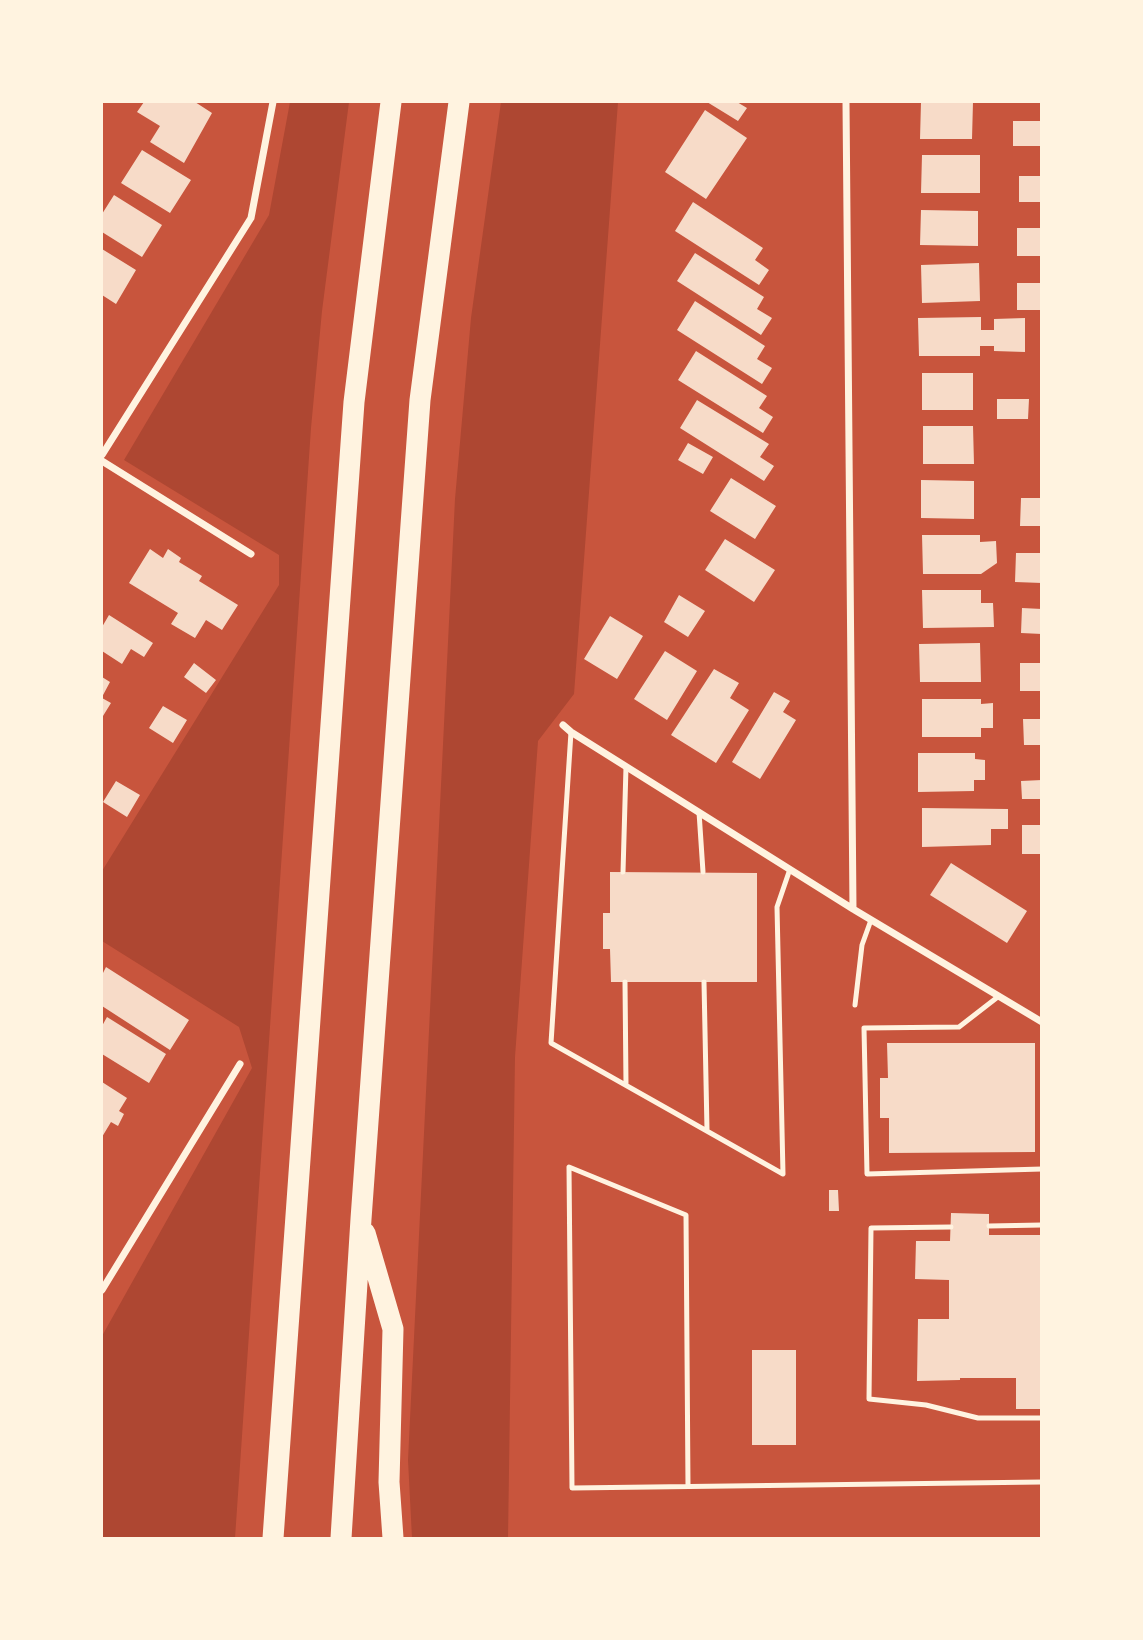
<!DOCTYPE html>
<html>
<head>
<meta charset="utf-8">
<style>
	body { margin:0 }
	#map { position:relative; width:1143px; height:1640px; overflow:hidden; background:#c8553d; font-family:"Zilla Slab",serif }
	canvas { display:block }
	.frame { position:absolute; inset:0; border:103px solid #fff3e0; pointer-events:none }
</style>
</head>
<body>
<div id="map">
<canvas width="1143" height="1640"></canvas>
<div class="frame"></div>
</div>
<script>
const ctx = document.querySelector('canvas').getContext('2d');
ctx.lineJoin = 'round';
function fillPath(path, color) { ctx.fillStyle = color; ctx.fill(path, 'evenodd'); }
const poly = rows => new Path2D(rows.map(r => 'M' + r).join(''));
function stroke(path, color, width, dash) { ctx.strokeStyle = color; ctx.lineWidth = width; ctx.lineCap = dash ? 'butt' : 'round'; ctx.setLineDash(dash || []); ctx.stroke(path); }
const green = poly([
	[290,102,349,102,322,311,311,428,235,1538,102,1538,102,1336,252,1068,239,1027,102,941,102,871,279,585,279,555,124,460,269,215],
	[501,102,618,102,574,694,538,741,515,1057,508,1538,412,1538,408,1460,455,499,471,318]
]);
const building = poly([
	[144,102,195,102,212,113,184,163,150,142,160,126,137,112],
	[707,102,737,102,747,108,738,121],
	[921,102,973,102,972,139,920,139],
	[705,110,747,138,706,199,665,172],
	[1013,121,1042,121,1042,146,1013,146],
	[142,150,191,180,170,213,121,183],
	[922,155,980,155,980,193,921,193],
	[1019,176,1042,176,1042,202,1019,202],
	[114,195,162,225,142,257,102,232,102,214],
	[693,202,763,248,755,260,769,270,759,285,675,231],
	[921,210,978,211,978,246,920,245],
	[1017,228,1042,228,1042,256,1017,256],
	[102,249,136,270,116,304,102,295],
	[695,253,764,297,757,309,772,318,761,335,677,281],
	[979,263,980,301,922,303,921,265],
	[1017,283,1042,283,1042,310,1017,310],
	[695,301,765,346,757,359,772,368,762,384,677,330],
	[981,317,981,330,994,330,994,319,1025,318,1025,352,994,351,994,346,980,346,980,356,919,356,918,318],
	[696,351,767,396,759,408,773,417,763,433,678,380],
	[922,373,973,373,973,410,922,410],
	[997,399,1029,399,1028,419,997,419],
	[697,400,769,444,760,457,774,466,764,481,680,428],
	[923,426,973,426,974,464,923,464],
	[688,443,713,457,703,474,678,460],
	[731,478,776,506,755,539,710,511],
	[921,480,974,481,974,519,921,518],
	[1021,498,1042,498,1042,526,1020,526],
	[922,535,980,535,980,542,996,541,997,563,981,574,923,574],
	[725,539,775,570,754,602,705,570],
	[150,549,163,558,168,549,181,558,179,562,202,576,199,581,238,605,222,630,206,620,195,638,171,624,178,613,129,583],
	[1016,553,1042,553,1042,583,1015,582],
	[922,590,981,590,981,603,993,603,994,627,923,628],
	[679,595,705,611,688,637,664,622],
	[1022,608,1042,609,1042,634,1021,633],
	[109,615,153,643,144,657,131,649,122,664,102,651,102,627],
	[610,616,643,636,617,679,584,659],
	[980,643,981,682,920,682,919,644],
	[665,651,697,671,667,720,634,699],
	[194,663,216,680,206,693,184,677],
	[1020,663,1042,663,1042,691,1020,691],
	[714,669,739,683,730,698,749,710,716,763,671,735],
	[102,677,110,682,102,697],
	[774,692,790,701,783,712,796,720,760,779,732,762],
	[102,698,111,703,103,716,102,715],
	[922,699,981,699,981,704,993,703,993,728,981,728,981,737,922,737],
	[163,706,187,720,173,743,149,728],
	[1023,719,1042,719,1042,745,1024,745],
	[918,753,975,753,975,759,985,760,985,780,974,780,974,791,918,792],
	[1042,780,1042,799,1022,799,1021,781],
	[116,781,140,795,127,817,103,802],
	[922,808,1008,809,1008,829,991,829,991,845,922,847],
	[1022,825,1042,825,1042,854,1022,854],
	[951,863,1027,911,1007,943,930,895],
	[610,872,757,873,757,982,611,982,610,949,603,949,603,913,610,913],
	[106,967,189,1020,170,1050,102,1006,102,975],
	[107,1017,166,1054,149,1083,102,1054,102,1026],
	[887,1043,1035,1043,1035,1152,889,1153,889,1118,880,1118,880,1078,888,1078],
	[102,1082,127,1098,119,1111,124,1114,118,1126,111,1122,102,1137],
	[829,1190,838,1190,839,1211,829,1211],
	[951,1213,989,1214,989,1235,1042,1235,1042,1409,1016,1409,1016,1378,960,1378,960,1380,917,1381,918,1319,949,1319,949,1280,915,1279,916,1241,950,1241],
	[752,1350,796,1350,796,1445,752,1445]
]);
const service = poly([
	[571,732,551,1043,783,1174,777,907,790,869],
	[699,812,703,872],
	[623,872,626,767],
	[625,982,626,1085],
	[704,982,707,1130],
	[999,996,959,1027,864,1028,867,1174,1042,1169],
	[855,1005,862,945,871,920],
	[989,1226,1042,1225],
	[951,1227,871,1228,869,1399,926,1405,978,1418,1042,1418],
	[688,1486,686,1215,569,1167,572,1488,1042,1482]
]);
const minor = poly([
	[846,102,853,909],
	[102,455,251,218,273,102],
	[102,461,251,554],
	[563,725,571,732,853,909,1042,1022],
	[102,1290,240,1064]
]);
const motorway = poly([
	[365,1233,393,1329,389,1482,393,1538],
	[273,1538,354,402,391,102],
	[341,1538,361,1219,420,400,459,102]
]);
fillPath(green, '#ae4732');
fillPath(building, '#f7dbc8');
stroke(service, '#fff3e0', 5);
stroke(minor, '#fff3e0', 7);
stroke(motorway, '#fff3e0', 21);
</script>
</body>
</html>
